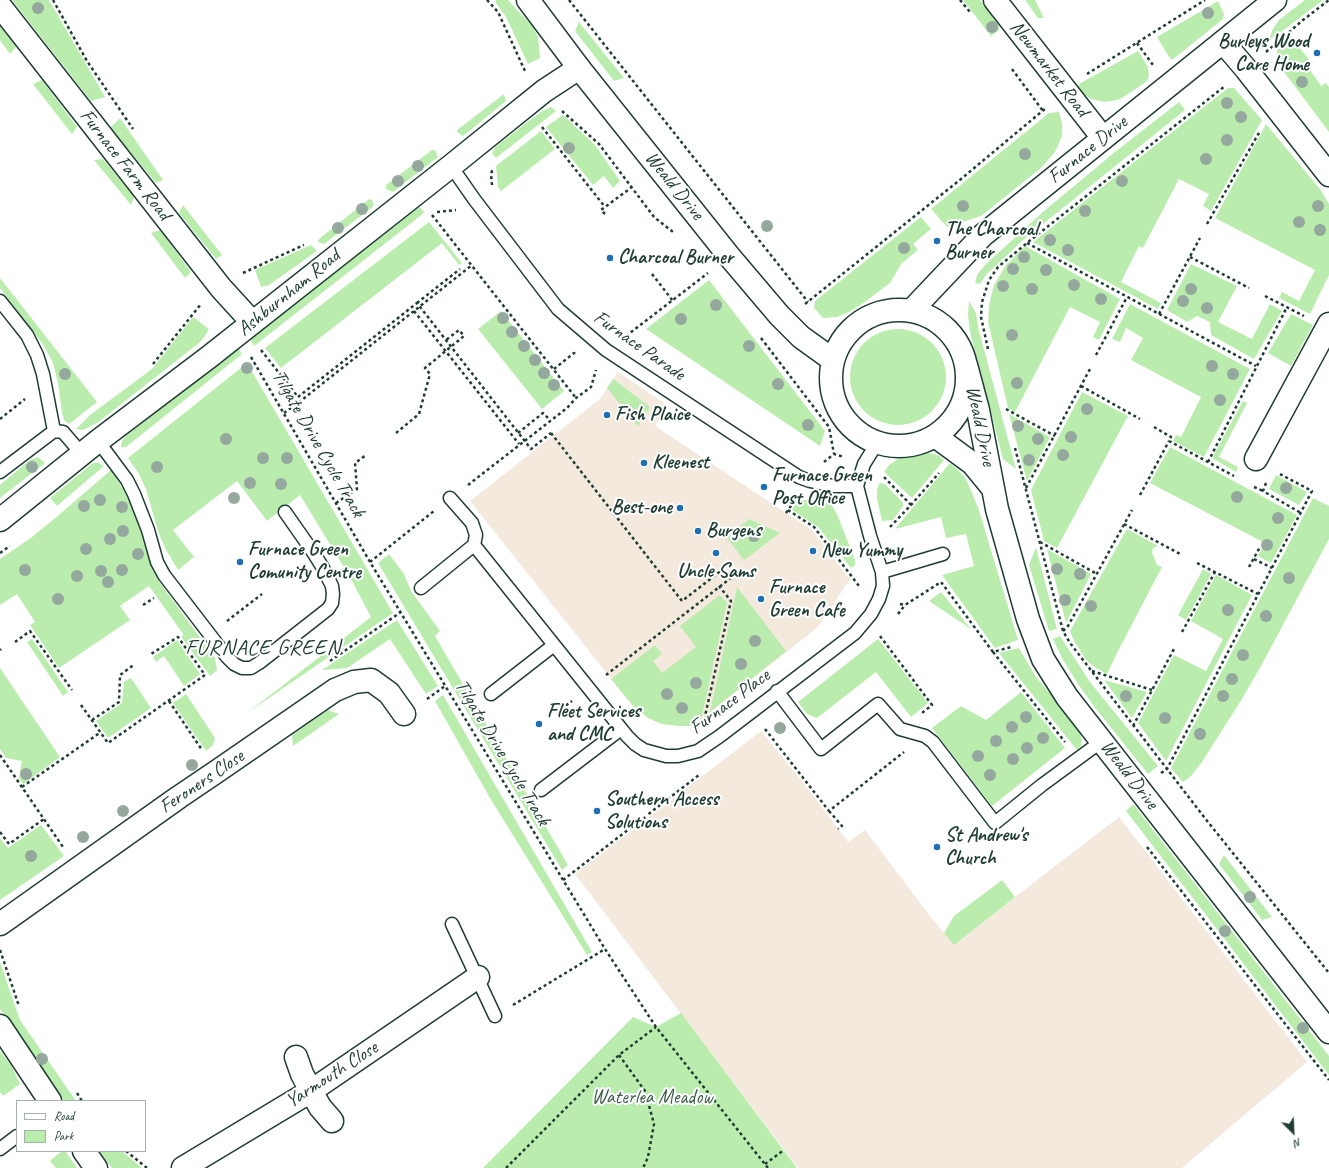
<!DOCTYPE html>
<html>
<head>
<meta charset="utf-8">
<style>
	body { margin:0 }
	#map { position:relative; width:1329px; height:1168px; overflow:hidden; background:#fff; font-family:Caveat,sans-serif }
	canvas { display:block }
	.legend { position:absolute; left:16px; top:1100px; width:130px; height:52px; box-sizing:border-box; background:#fff; border:1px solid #a5b1ae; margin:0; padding:5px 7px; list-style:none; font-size:12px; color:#1f3d34 }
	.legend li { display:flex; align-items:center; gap:8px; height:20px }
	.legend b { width:20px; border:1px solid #a5b1ae }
	.north { position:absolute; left:1273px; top:1112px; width:40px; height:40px; -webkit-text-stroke:3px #fff; paint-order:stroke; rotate:156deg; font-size:11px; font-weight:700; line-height:16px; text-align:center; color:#1f3d34 }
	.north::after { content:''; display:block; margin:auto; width:14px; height:18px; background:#1f3d34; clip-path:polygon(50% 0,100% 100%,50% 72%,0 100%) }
</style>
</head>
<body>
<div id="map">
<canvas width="1329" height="1168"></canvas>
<ul class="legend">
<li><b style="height:5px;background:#fff"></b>Road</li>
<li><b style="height:11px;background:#baedad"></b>Park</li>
</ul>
<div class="north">N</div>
</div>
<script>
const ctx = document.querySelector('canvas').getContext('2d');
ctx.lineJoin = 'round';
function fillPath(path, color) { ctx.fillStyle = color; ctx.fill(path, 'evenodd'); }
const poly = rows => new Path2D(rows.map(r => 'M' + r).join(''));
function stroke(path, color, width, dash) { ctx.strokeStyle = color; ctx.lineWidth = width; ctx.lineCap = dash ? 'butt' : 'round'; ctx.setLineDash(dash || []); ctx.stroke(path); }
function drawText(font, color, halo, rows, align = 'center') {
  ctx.font = font + ' Caveat,sans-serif'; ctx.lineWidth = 4; ctx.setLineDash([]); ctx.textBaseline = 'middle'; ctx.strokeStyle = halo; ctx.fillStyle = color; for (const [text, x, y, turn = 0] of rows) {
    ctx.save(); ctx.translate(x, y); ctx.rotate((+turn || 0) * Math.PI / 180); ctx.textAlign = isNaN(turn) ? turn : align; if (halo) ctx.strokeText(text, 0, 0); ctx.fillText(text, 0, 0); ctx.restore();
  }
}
const built = poly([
	[618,372,668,406,655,426,812,530,850,579,818,627,693,726,680,726,662,724,648,718,632,705,470,501,600,399],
	[761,731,805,785,848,842,865,830,933,920,954,944,1119,817,1307,1062,1182,1168,798,1168,575,874]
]);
const green = poly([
	[12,0,49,0,105,97,91,101],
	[496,0,508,0,532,26,538,37,540,58,528,64,506,17,496,3],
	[963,0,980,0,998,22,999,30,991,36],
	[1025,0,1035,0,1044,18,1038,18],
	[1305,0,1323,0,1277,35,1269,39,1273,29,1279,20],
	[1218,1,1224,14,1223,19,1172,60,1169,57,1157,37],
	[579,22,624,78,614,81,575,31],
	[0,26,16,47,10,54,0,40],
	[1292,38,1310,61,1306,64,1321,86,1326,83,1329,87,1329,132,1284,72,1278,62,1277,50],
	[1138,51,1148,67,1149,75,1147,81,1130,93,1118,100,1104,102,1091,99,1077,90,1079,84],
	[42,80,77,127,72,134,33,84],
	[1228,88,1234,88,1262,120,1211,211,1203,206,1209,194,1179,179,1143,248,1139,246,1121,282,1161,303,1158,309,1033,242],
	[504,94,506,101,463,136,457,132,457,130],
	[1179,102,1185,110,1023,240,986,275,980,284,975,283,977,275,985,265,1044,211,1115,152],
	[551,107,556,111,496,158,492,154,495,147,542,111],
	[1059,112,1062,123,1062,136,1055,152,1041,168,981,216,947,227,931,209,1049,113],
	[563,115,595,145,620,181,613,188,604,176,593,185,546,127],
	[120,118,163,180,156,183,110,128],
	[1266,124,1320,189,1329,204,1329,275,1310,314,1279,298,1282,292,1299,301,1315,270,1215,218],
	[541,131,555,149,501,191,498,187,496,166],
	[432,150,435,150,438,157,393,192,386,189,386,185],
	[103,159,134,197,131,205,94,160],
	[369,199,372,200,374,206,324,244,318,242,319,239],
	[183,205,222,255,216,259,179,213],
	[419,207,421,208,424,213,254,346,250,339],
	[921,217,931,229,913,244,918,250,902,263,890,283,862,304,849,312,837,317,823,318,814,308,815,301],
	[429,222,462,263,459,265,442,243,281,368,265,348],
	[160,230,191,272,185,278,151,233],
	[311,245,317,251,269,285,261,287,255,270],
	[1025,246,1120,299,1099,340,1093,337,1100,322,1070,307,1015,412,1008,408,988,322,989,305,994,285,1006,265],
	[1191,264,1237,286,1218,322,1252,339,1270,304,1282,311,1254,359,1211,335,1210,322,1197,316,1187,322,1167,310],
	[0,278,97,402,69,424,64,420,62,413,58,383,53,363,44,346,0,288],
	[709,280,825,431,820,446,646,329],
	[969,301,976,313,978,327,1016,469,1003,459,970,332,968,315],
	[1130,304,1250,369,1204,457,1173,441,1176,435,1181,437,1201,397,1131,360,1143,338,1126,328,1120,342,1112,339],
	[501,311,564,391,542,409,478,329],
	[1291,314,1313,325,1291,366,1268,353],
	[193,317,209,329,205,336,199,343,97,423,83,430,76,429,90,415,152,369],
	'850 377a48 48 0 1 1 96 0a48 48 0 1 1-96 0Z',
	[238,348,242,354,126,447,121,447,122,441,126,436],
	[247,363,393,613,247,713,371,617,351,579,300,495,267,521,237,481,173,530,194,557,178,570,165,548,158,531,146,489,139,474,128,458],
	[613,379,650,407,638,426,607,388],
	[1082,392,1128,416,1057,548,1044,541,1031,490],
	[1243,401,1247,403,1219,457,1238,467,1236,472,1212,458],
	[1009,414,1050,437,1027,481],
	[1170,447,1297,515,1271,563,1258,556,1265,543,1150,483],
	[919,453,929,453,938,455,944,460,912,498,884,472,889,465,898,459],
	[38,457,45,463,0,498,0,485,30,460],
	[93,463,99,463,104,466,57,506,50,498],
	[950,463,959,471,966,479,978,507,1018,640,995,648,942,575,974,566,966,534,946,538,941,517,895,529],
	[111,470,126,494,137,520,153,571,160,583,215,658,217,670,210,676,182,638,183,634,149,586,120,606,130,620,59,668,30,625,35,622,17,594,0,605,0,559,32,537,60,514],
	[1276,475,1307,492,1299,505,1269,489],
	[879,483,885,484,903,503,903,506,893,520,882,521,877,499,877,491],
	[1313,498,1329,506,1329,539,1261,666,1242,699,1202,762,1191,776,1183,782,1171,768],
	[803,500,812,500,826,502,832,506,837,514,855,560,855,565,851,568,818,527,792,510,796,503],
	[749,519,780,533,744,560,727,538],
	[1127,529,1158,546,1153,548,1152,552,1157,565,1162,567,1118,651,1107,674,1096,668,1087,661,1074,641,1070,631],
	[1036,547,1057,629,1049,631,1029,565],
	[1047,549,1091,574,1066,623],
	[389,554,404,574,411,591,440,631,435,636,568,865,562,870,378,563],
	[1203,569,1211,574,1186,620,1178,615],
	[1216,575,1252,595,1166,761,1138,723,1174,655,1206,671,1223,639,1191,621],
	[737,587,786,651,710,712],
	[941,592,971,629,929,601],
	[720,595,727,603,701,720,693,726,680,726,662,724,648,718,632,705,611,679,655,645,662,654,653,661,662,673,696,647,680,626],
	[397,620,438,686,426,694,390,639,347,668,322,670],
	[1060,636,1090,682,1158,766,1148,774,1093,705,1076,681,1062,658,1053,639],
	[32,639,68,692,63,696,27,642],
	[878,639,928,703,911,717,876,672,817,718,807,714,798,702],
	[177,640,200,674,184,686,164,656,156,662,153,657],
	[1019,648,1036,677,1076,724,1082,739,1081,746,1077,750,999,653],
	[0,668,60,757,23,784,19,778,22,761,6,758,0,749],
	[131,678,151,708,108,738,96,721,122,703,124,682],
	[1104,680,1147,692,1132,718],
	[1021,692,1065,748,992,806,932,728,961,706,986,720],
	[186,694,215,738,213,745,206,751,173,703],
	[443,695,592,952,587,955,490,798,435,701],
	[328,710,339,714,293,746,292,735],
	[1133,804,1329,1056,1329,1075,1126,811],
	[41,825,64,856,0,900,0,838,8,848],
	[1224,855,1272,917,1262,920,1219,864],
	[1002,880,1015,897,954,945,944,933,954,916],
	[0,962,20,1020,76,1101,64,1101,0,1009],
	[681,1013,797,1168,483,1168,633,1017,656,1027],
	[0,1051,12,1067,20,1084,3,1096,0,1092],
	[65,1151,77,1168,56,1168,50,1161,59,1153],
	[99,1151,122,1151,142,1168,112,1168]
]);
const path = poly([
	[53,0,87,61,133,129],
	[487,0,498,12,525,71],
	[569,0,808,302],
	[960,0,970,12],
	[1137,43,1153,65],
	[1266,52,1303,20,1329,0],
	[1012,69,1043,111],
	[1087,74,1205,0],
	[562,111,599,144,654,217,673,232],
	[542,127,605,207],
	[492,185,491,174,493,168],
	[437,212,456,210],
	[605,214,601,210,632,187],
	[432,215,576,398],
	[1207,224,1260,131],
	[1027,243,1256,366],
	[1190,257,1249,288],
	[243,273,304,245],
	[652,274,673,301],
	[1265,296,1304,316],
	[417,303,460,269],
	[805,304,961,179,1046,108],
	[414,311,519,444],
	[1159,314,1200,238],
	[626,336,708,273],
	[761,338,829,427,834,454],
	[988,349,981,317,982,302,989,280,998,267,1027,243,1225,86],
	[261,350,298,397],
	[1096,355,1127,297],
	[251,357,370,562,605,949,656,1027,768,1168],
	[153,364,201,304],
	[554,369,574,353,575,354],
	[1081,386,1140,419],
	[1006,409,1055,436],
	[284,413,298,403,472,265],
	[0,419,25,399],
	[1154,427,1171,437,1169,441,1234,476],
	[396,433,419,414,430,374,425,368,464,336,459,330,446,340],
	[518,433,543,413,550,420],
	[551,433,682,601,722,570,729,579],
	[1015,448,1063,631,1070,643,1204,817,1329,973],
	[824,462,834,454,844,457],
	[1208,462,1287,307],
	[884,477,911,505],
	[1266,483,1263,491,1301,513],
	[468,485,567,408,576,398,591,387,596,370],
	[1254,487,1263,491],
	[1026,488,1090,369],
	[1140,495,1169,441],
	[336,503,357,489,355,463,366,455],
	[788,510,814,527,859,586],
	[786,513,795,500],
	[1124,524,1182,555],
	[890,527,911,505,939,473],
	[1040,542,1097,574],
	[0,553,10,546],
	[1254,559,1272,568],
	[370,562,434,511],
	[1197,563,1258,594],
	[1249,567,1260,547],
	[900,604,905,605,941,582,993,652,1011,647],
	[143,605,154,598],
	[898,614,905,605],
	[227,621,262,594],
	[1063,631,1068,626,1132,510],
	[1182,632,1215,572],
	[880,636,932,705,922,713],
	[15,642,30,631,72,690],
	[0,650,1,649],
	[993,652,1065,742],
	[330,661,401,612],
	[1092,671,1152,690],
	[606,675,736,574],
	[427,699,445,686],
	[169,701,202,750],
	[81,705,108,743,205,675,178,637,151,654],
	[561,709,572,701],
	[707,719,705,716,731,601,719,586],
	[92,720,119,702,120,675,135,664],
	[1133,726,1175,647],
	[765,729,829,811,904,752],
	[0,755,63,847],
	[1161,773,1167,769,1312,491,1278,473],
	[22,787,101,732],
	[829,811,842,826,838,829],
	[0,832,9,844,44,819],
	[1147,847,1329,1080],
	[563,880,699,775],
	[0,950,19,1006],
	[513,1005,605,949],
	[619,1055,645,1091,654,1124,648,1157,643,1168],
	[77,1093,82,1101],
	[126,1151,147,1168],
	[765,1164,784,1150],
	[506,1168,619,1055,656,1027]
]);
const service = poly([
	[451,166,474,199,558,309,606,350,799,477,810,481,833,486,857,486],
	[0,301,27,335,37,355,43,374,54,431],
	[98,441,127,480,134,494,148,530,157,562,164,575,227,657,234,664,242,668,251,668,259,663,328,609,332,603,333,594,332,586,323,568,313,552,285,512],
	[0,472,54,431,63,432,82,454],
	[450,498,472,523,476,535,474,545],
	[882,572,943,554],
	[421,588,474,545,627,736,635,744,644,750,666,756,678,756,698,751,720,736,855,633,871,614,879,599,883,586,882,572,870,536,857,486,864,464,877,443],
	[777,691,821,749,878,704,900,729,925,736,933,742,995,823,1042,785,1102,741],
	[491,694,554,645],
	[541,790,621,729],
	[452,924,495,1016],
	[0,1149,17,1136]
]);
const minor = poly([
	[995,0,1103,138],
	[0,6,221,288,252,322],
	[1223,42,1246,69,1329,175],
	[1256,459,1329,324],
	[0,520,98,441,209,357,451,166,544,91,579,68],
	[0,924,179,797,216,772,335,690,354,682,371,680,389,693,404,714],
	[0,1026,50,1101],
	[296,1057,302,1074,311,1091,320,1107,332,1121],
	[84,1151,96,1168],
	[183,1168,311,1091,478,977]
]);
const tertiary = poly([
	[528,0,579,68,729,256,779,315,801,337,833,360],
	'831 378a68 68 0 1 1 136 0a68 68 0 1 1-136 0Z',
	[911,311,983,235,1275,0],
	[966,365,978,410,997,509,1028,619,1043,659,1067,697,1329,1032],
	[935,436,973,464,991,486]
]);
const pathBridge = poly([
	[298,397,417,303,531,449,551,433]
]);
const trees = [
	[38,8],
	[1208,13],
	[992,27],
	[1302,82],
	[1227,103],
	[1241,117],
	[1227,140],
	[569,148],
	[1025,154],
	[1206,159],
	[418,166],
	[398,181],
	[1122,181],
	[963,206],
	[1318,206],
	[362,209],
	[1085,211],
	[1299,222],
	[767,226],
	[338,228],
	[1320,230],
	[1050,240],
	[904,248],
	[1068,250],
	[1024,257],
	[1013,269],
	[1046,270],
	[1074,285],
	[1003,286],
	[1032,289],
	[1191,289],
	[1101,299],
	[1183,301],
	[716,305],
	[1207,308],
	[503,318],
	[681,319],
	[512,332],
	[1012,335],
	[524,346],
	[749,346],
	[535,360],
	[1212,366],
	[247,368],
	[544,373],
	[65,374],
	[1233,374],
	[1017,383],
	[778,384],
	[554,385],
	[1220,400],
	[1087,409],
	[808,425],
	[1018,426],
	[1071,437],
	[226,439],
	[1038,439],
	[1063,455],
	[263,458],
	[287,458],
	[1029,460],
	[32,467],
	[157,467],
	[250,483],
	[281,484],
	[1286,488],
	[1237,497],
	[234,498],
	[100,500],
	[84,506],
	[122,507],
	[1278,518],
	[123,531],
	[754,536],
	[110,539],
	[1267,545],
	[86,549],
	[138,554],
	[1057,569],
	[25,570],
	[122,570],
	[101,571],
	[1080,574],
	[77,576],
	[1289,578],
	[108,582],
	[58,599],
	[1065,600],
	[1091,606],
	[1228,610],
	[1266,616],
	[755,641],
	[1243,655],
	[741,664],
	[1232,679],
	[696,683],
	[667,694],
	[1126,696],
	[1223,696],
	[682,708],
	[1026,717],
	[1165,718],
	[1012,727],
	[780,728],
	[1200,734],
	[1043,738],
	[996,741],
	[1027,748],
	[978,756],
	[1013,759],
	[192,765],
	[26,774],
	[990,775],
	[123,811],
	[83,837],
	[31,856],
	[1250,897],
	[1225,931],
	[1303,1028],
	[42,1059]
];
const markers = [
	[1317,53,4,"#1f6fb2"],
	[937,241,4,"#1f6fb2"],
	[610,258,4,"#1f6fb2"],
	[607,415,4,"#1f6fb2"],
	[644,463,4,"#1f6fb2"],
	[764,487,4,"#1f6fb2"],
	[680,508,4,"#1f6fb2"],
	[698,531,4,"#1f6fb2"],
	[813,551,4,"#1f6fb2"],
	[716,553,4,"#1f6fb2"],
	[240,562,4,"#1f6fb2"],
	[761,599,4,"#1f6fb2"],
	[539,724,4,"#1f6fb2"],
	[597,811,4,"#1f6fb2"],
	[937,847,4,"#1f6fb2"]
];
const poiNames = [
	["Burleys Wood",1309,42,"right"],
	["Care Home",1309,65,"right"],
	["The Charcoal",945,230],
	["Burner",945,253],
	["Charcoal Burner",618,258],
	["Fish Plaice",615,415],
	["Kleenest",652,463],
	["Furnace Green",772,476],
	["Post Office",772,499],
	["Best-one",672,508,"right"],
	["Burgens",706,531],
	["Furnace Green",248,550],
	["Comunity Centre",248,573],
	["New Yummy",821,551],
	["Uncle Sams",716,572,"center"],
	["Furnace",769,588],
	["Green Cafe",769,611],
	["Fleet Services",547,712],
	["and CMC",547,735],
	["Southern Access",605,800],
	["Solutions",605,823],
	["St Andrew's",945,836],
	["Church",945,859]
];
const streetNames = [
	["Newmarket Road",1049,69,52],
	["Furnace Drive",1088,150,-39],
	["Furnace Farm Road",125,165,52],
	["Weald Drive",674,186,51],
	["Ashburnham Road",289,293,-39],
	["Furnace Parade",639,346,35],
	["Weald Drive",980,426,78],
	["Tilgate Drive Cycle Track",318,444,60],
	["Furnace Place",730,702,-37],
	["Tilgate Drive Cycle Track",502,753,59],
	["Weald Drive",1129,775,52],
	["Feroners Close",202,782,-34],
	["Yarmouth Close",332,1075,-33]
];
const parkNames = [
	["Waterlea Meadow",652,1098]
];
const quarterNames = [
	["FURNACE GREEN",263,648]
];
fillPath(built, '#f4e9dd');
fillPath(green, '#baedad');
stroke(service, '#1f3d34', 15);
stroke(minor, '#1f3d34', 25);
stroke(tertiary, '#1f3d34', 25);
stroke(path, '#1f3d34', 2.5, [3, 3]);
stroke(service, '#fff', 12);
stroke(minor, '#fff', 22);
stroke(tertiary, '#fff', 22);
stroke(pathBridge, '#1f3d34', 2.5, [3, 3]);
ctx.fillStyle = '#95a89d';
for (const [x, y] of trees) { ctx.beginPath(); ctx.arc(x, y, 6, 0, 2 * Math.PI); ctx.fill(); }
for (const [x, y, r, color] of markers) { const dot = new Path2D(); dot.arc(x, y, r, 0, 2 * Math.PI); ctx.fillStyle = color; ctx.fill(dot); stroke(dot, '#fff', 1.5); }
drawText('bold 20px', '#1f3d34', '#fff', poiNames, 'left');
drawText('20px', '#1f3d34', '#fff', streetNames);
drawText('20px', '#3e604c', '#fff', parkNames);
ctx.letterSpacing = '1px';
drawText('22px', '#1f3d34', '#fff', quarterNames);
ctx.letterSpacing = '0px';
</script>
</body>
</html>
